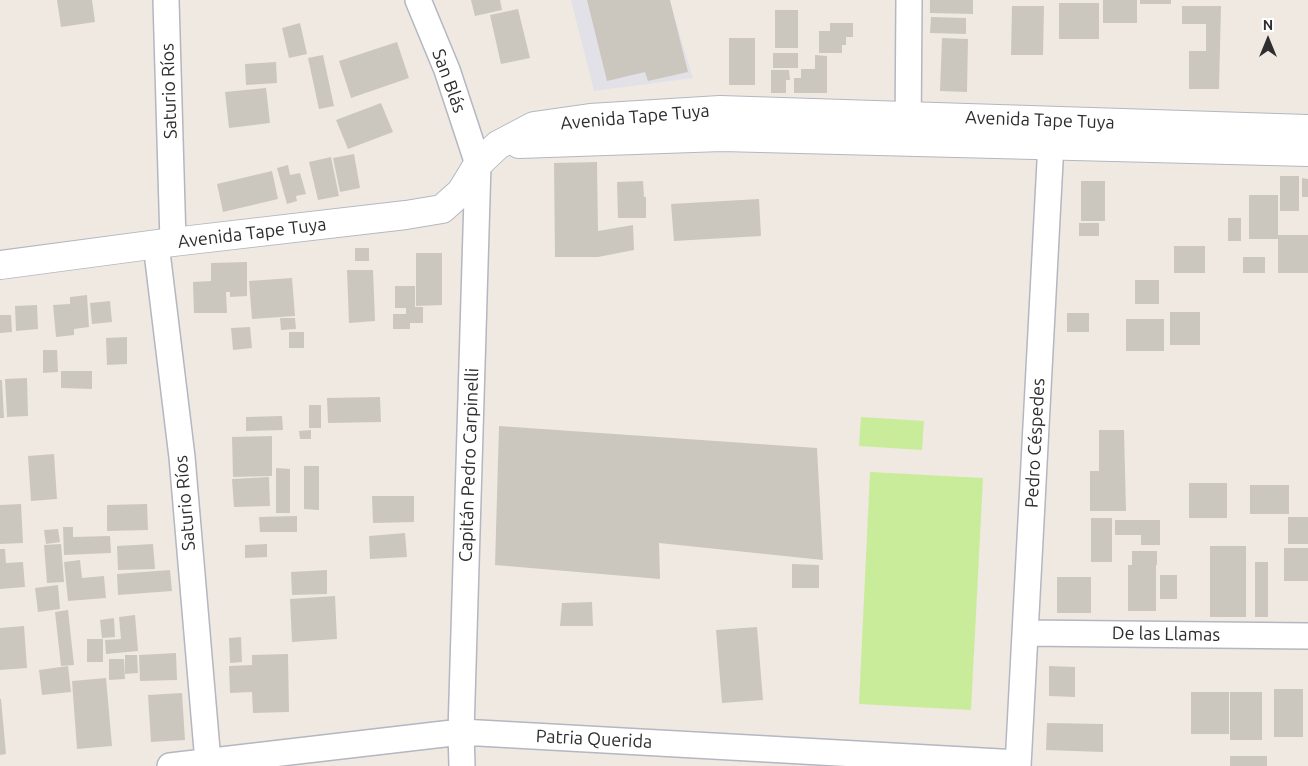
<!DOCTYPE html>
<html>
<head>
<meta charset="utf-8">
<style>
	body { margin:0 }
	#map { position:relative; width:1308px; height:766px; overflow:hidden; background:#efe9e1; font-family:Ubuntu,sans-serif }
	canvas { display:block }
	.north { position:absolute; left:1243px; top:15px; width:50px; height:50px; -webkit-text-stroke:4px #fff; paint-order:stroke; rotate:0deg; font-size:14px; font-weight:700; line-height:20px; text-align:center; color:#2e2e2e }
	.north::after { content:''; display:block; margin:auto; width:18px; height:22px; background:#2e2e2e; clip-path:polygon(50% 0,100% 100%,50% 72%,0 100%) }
</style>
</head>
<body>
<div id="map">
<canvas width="1308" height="766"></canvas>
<div class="north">N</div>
</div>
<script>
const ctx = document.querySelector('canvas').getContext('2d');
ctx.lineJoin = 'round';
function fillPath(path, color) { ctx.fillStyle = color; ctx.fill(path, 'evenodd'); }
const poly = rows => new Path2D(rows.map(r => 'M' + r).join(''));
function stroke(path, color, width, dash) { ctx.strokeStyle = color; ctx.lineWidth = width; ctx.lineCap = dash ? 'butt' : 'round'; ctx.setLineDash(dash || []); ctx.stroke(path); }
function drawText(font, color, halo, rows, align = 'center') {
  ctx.font = font + ' Ubuntu,sans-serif'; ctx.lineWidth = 5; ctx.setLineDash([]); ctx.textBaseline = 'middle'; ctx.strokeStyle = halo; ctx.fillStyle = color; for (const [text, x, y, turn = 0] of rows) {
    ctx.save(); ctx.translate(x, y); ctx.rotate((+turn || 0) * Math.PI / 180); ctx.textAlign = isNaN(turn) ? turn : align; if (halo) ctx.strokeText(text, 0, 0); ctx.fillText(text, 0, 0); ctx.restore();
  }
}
const industrial = poly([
	[571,0,669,0,693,78,594,91]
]);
const pitch = poly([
	[861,417,924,421,922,450,859,446],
	[870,472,983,478,971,710,859,704]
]);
const building = poly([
	[57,0,92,0,95,22,61,27],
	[471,0,500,0,502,10,475,16],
	[587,0,670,0,688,72,648,81,645,72,607,81],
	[930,0,973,0,973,14,930,13],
	[1103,0,1137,0,1137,23,1103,23],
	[1140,0,1171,0,1171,4,1140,4],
	[1059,3,1099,3,1099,39,1059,39],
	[1012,6,1044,6,1043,55,1011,55],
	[1182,6,1221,6,1219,89,1189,89,1189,51,1206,51,1206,24,1182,24],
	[518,9,530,58,501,64,490,15],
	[775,10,798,10,798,48,775,48],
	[931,17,966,18,966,34,930,33],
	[300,23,307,54,289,58,282,28],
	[830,23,853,23,853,37,846,37,846,45,842,45,842,53,819,53,819,31,830,31],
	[729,38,755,38,755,85,729,85],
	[942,38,968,39,967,92,940,91],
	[397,42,409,78,351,98,339,61],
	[773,53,798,53,798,68,773,68],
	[323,55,334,106,319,109,308,58],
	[815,55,827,56,827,93,794,93,794,78,801,78,801,69,815,69],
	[276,62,277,83,246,85,245,64],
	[771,70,789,70,790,80,786,80,786,93,771,93],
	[266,88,270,123,229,128,225,92],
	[381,103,393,132,348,149,336,120],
	[354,154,360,188,340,192,333,158],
	[331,157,339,196,318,200,309,162],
	[597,162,598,231,633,225,634,250,598,257,555,257,554,163],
	[288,165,290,175,300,173,306,194,296,196,297,201,287,204,277,168],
	[272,171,278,199,223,212,217,184],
	[1280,176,1299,176,1299,211,1280,211],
	[1302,178,1308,179,1308,197,1302,197],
	[643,181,644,197,646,197,646,218,618,218,617,182],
	[1081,181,1105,181,1105,221,1081,221],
	[1249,195,1278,195,1278,235,1308,235,1308,273,1278,273,1278,239,1249,239],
	[759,199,761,236,674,241,671,204],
	[1228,218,1241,218,1241,241,1228,241],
	[1079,223,1099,223,1099,236,1079,236],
	[1174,246,1205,246,1205,273,1174,273],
	[355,248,369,248,369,261,355,261],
	[416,253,442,253,442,305,416,306],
	[1243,257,1265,257,1265,273,1243,273],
	[247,262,247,296,230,297,230,292,226,292,227,313,194,313,193,282,211,281,211,263],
	[347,270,373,270,375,321,349,323],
	[292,278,295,316,252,319,249,281],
	[1135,280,1159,280,1159,304,1135,304],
	[395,286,415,286,415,307,423,307,423,323,410,323,410,329,393,329,393,314,406,314,406,308,395,308],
	[87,295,89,327,74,329,74,335,56,337,53,305,70,304,70,297],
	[110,301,112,322,92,324,90,303],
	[37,305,38,329,16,331,15,306],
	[1170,312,1200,312,1200,345,1170,345],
	[1067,313,1089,313,1089,332,1067,332],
	[0,315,11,315,12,332,0,333],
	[280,318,295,318,296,329,281,330],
	[1126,319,1164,319,1164,351,1126,351],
	[250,327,252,348,233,350,231,328],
	[289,332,304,332,304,348,289,348],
	[127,337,127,364,107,365,106,338],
	[43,350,57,350,58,372,43,373],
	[61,371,92,371,92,389,61,388],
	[27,378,28,416,7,417,5,379],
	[0,380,2,380,4,418,0,418],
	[380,397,381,422,328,423,327,398],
	[309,405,321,405,321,428,309,428],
	[282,416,283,430,246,431,246,417],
	[499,426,817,448,823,560,659,543,660,579,495,565],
	[311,430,311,439,300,439,299,431],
	[1099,430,1124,430,1126,511,1090,511,1090,471,1099,471],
	[272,436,272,476,233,477,232,437],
	[54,454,57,499,31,501,28,456],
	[304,466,319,466,319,510,304,509],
	[276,468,290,469,290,513,276,513],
	[269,477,270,506,234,507,232,479],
	[1189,483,1227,483,1227,518,1189,518],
	[1250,485,1289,485,1289,514,1250,514],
	[372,496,414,496,414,522,373,523],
	[21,504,23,543,0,544,0,505],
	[147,504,148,530,107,531,107,505],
	[297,516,297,532,260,532,259,517],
	[1288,517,1308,517,1308,544,1288,544],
	[1091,518,1112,518,1112,562,1091,562],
	[1115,520,1160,520,1160,545,1141,545,1141,535,1115,535],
	[63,527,73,527,73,537,110,536,111,553,64,555],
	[58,529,60,542,46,544,44,530],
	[405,533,407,557,370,559,369,536],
	[61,544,64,582,47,583,44,545],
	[153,544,155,569,118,570,117,546],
	[267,544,267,557,245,558,245,545],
	[1210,546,1246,546,1246,617,1210,617],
	[1284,548,1308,548,1308,581,1284,581],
	[0,549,5,549,6,563,23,562,25,587,0,589],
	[1132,551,1157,551,1157,565,1156,565,1156,611,1128,611,1128,565,1132,565],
	[80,560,82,578,104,576,106,598,68,601,64,562],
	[1255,562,1268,562,1268,617,1255,617],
	[792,564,819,565,819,588,792,588],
	[170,570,172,591,118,595,117,574],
	[327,570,327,594,292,595,291,572],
	[1160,575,1177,575,1177,599,1160,599],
	[1057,577,1091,577,1091,613,1057,613],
	[58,585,60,609,38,612,35,588],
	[335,596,337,639,292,642,290,599],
	[592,602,593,626,560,626,562,603],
	[68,610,74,665,61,666,55,612],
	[135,615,138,651,106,654,105,640,121,639,119,617],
	[114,618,115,637,102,638,100,620],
	[24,626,27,668,0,670,0,628],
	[757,627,763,700,722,703,716,630],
	[241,637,242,662,230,663,229,638],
	[87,639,103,639,103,662,87,662],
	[176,653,177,680,140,681,139,655],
	[288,654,289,712,253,713,252,692,230,693,229,666,252,665,252,655],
	[125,655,137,655,138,673,125,674],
	[109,659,124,659,125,679,109,680],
	[68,666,71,692,42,695,39,670],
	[1049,666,1075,667,1075,697,1049,696],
	[106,678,112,746,77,749,72,681],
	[1274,689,1303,689,1303,737,1274,737],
	[1191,692,1229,692,1229,734,1191,734],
	[1230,692,1262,692,1262,740,1230,740],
	[182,693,185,740,151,742,148,695],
	[0,699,1,699,6,754,0,755],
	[1047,723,1103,724,1103,752,1046,750],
	[1230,756,1267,756,1267,766,1230,766]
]);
const minor = poly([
	[166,0,173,242],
	[418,0,447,70,478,164,461,732,462,766],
	[908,135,909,0],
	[156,244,182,457,208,762],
	[1025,633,1308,636],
	[170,766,461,732,1018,763],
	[1018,766,1052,124]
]);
const tertiary = poly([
	[519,144,722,137,1308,152],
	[0,265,173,242,406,215,442,209,461,192,478,164,498,145,534,126,590,118,720,110,1308,129]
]);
const streetNames = [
	["San Blás",449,81,70],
	["Saturio Ríos",169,91,-92],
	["Avenida Tape Tuya",635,117,-5],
	["Avenida Tape Tuya",1040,120,2],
	["Avenida Tape Tuya",252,233,-7],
	["Pedro Céspedes",1035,443,-87],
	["Capitán Pedro Carpinelli",469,465,-88],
	["Saturio Ríos",185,503,-95],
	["De las Llamas",1166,634,1],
	["Patria Querida",594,739,3]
];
fillPath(industrial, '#e3e1e8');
fillPath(pitch, '#c9ec9a');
fillPath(building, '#cbc7bf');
stroke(minor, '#b4b7c1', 28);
stroke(tertiary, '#b4b7c1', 30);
stroke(minor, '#fff', 25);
stroke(tertiary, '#fff', 28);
drawText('18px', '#2e2e2e', '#fff', streetNames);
</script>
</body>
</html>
